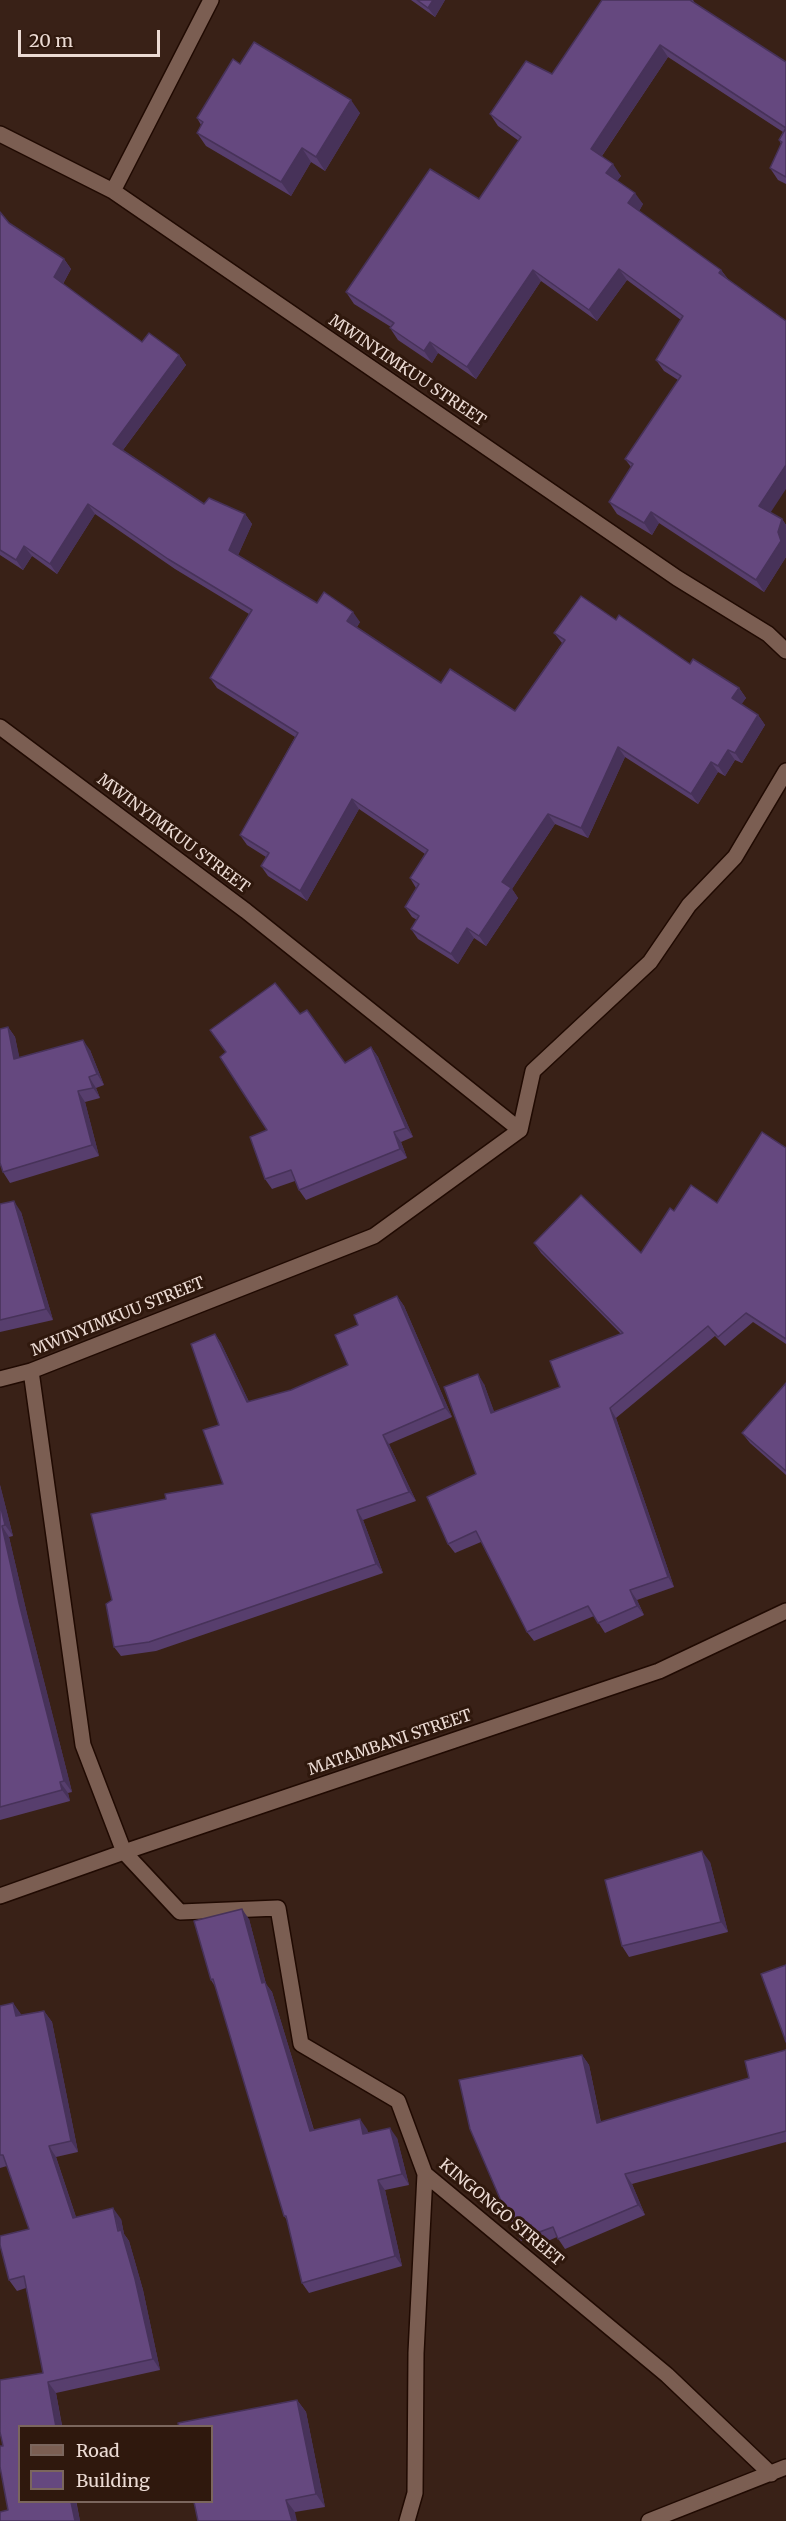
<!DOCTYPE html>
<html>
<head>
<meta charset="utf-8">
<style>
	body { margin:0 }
	#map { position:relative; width:786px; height:2521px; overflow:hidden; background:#392117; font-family:Merriweather,serif }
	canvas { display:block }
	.legend { position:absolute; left:18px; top:2425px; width:195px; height:78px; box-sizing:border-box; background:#2f180d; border:2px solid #7b665d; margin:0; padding:8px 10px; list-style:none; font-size:18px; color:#ecdbd4 }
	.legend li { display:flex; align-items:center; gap:12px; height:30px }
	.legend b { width:30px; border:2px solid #7b665d }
	.scale { position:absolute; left:18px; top:30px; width:142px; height:27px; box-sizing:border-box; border:3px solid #ecdbd4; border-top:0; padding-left:8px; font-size:18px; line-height:21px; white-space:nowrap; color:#ecdbd4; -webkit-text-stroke:4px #2f180d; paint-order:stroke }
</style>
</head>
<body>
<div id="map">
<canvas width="786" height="2521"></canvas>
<ul class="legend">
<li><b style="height:8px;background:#7b5e52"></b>Road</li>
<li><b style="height:16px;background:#65487f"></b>Building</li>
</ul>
<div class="scale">20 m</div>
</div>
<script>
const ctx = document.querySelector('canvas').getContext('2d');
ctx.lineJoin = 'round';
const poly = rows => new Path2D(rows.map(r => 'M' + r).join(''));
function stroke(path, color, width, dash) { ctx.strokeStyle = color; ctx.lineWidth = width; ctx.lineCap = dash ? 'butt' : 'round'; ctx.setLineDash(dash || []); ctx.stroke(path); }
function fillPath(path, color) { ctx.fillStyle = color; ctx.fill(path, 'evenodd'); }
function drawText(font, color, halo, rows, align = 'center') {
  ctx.font = font + ' Merriweather,serif'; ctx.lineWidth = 6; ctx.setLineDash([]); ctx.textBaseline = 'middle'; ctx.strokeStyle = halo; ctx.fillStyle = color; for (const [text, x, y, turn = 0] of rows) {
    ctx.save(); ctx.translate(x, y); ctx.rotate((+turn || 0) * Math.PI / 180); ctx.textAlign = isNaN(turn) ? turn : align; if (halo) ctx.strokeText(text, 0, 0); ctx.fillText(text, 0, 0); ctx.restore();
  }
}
const street = poly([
	[0,134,113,191,677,578,768,634,786,651],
	[113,191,211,0],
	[0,727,246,911,520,1130],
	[0,1379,31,1371],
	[0,1896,124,1852,659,1671,786,1611],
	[771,2474,667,2375,425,2174,398,2101,301,2044,278,1908,180,1912,124,1852,83,1745,31,1371,374,1236,520,1130,533,1071,650,962,689,905,735,857,786,771],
	[407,2521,415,2493,416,2353,425,2174],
	[649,2521,786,2467]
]);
const wall = poly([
	[411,0,445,0,435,17],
	[602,0,693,0,695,3,786,62,786,184,778,180,770,168,781,144,779,140,783,132,668,57,602,156,621,176,617,181,643,204,639,211,721,270,728,279,771,513,782,519,786,525,786,557,764,592,659,523,652,535,617,514,609,502,631,467,625,459,678,380,664,371,656,360,681,320,627,280,597,321,541,281,476,379,438,353,432,363,398,340,390,328,391,327,354,304,346,292,479,199,519,141,498,126,490,114,552,74],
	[240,64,360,113,325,171,311,162,291,196,206,146,197,133,201,125,197,118],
	[0,212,9,223,64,259,71,269,63,284,142,342,179,355,186,365,123,450,204,504,245,514,252,524,238,555,317,603,360,622,357,627,441,683,515,711,562,643,554,633,616,620,690,664,739,688,746,698,741,704,758,715,765,725,742,763,735,760,725,776,718,772,698,804,625,757,588,838,555,824,512,889,518,898,486,946,474,938,458,964,418,939,411,929,417,920,412,917,405,907,416,888,410,878,425,854,359,809,307,901,268,876,261,866,266,857,247,845,240,835,295,737,217,688,210,678,249,614,175,569,95,514,57,574,32,556,23,570,0,555],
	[300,1014,345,1063,371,1047,378,1057,413,1137,401,1142,407,1158,306,1200,299,1190,295,1181,272,1189,265,1179,267,1130],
	[8,1027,15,1037,19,1057,90,1050,104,1085,96,1088,100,1098,85,1102,99,1156,10,1183,3,1172],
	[786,1148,786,1344,753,1322,725,1346,715,1336,616,1418,674,1587,637,1600,644,1615,605,1633,594,1616,534,1641,527,1632,481,1542,455,1553,448,1544,476,1474,484,1384,494,1412,560,1387,621,1334,541,1253,534,1243,641,1253,674,1211,717,1203],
	[0,1204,21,1212,53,1320,0,1332],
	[397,1296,404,1306,452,1417,389,1444,416,1501,363,1520,383,1573,156,1651,121,1656,114,1647,112,1600,166,1499,223,1484,215,1334,221,1343,249,1402,291,1390,348,1365,358,1325],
	[786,1383,786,1475,750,1443,742,1433],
	[0,1485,13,1536,9,1537,27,1614,72,1792,68,1793,70,1801,0,1820],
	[710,1862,728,1932,629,1957,622,1946],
	[249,1919,266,1984,272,1992,314,2130,367,2129,368,2133,397,2138,409,2185,385,2190,402,2266,309,2293,302,2283,287,2220,284,2216,216,1988,211,1980],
	[13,2003,21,2015,44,2011,52,2022,78,2152,56,2157,76,2217,121,2219,124,2234,129,2241,143,2290,160,2370,56,2393,80,2521,0,2521,8,2510,3,2446,43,2373,26,2288,17,2291,9,2280,29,2229,7,2166,0,2168,0,2006],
	[786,2050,786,2142,632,2184,645,2215,565,2249,557,2237,541,2244,535,2236,521,2241,514,2231,582,2055,589,2065,601,2122,749,2078],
	[297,2400,306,2412,325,2507,295,2512,198,2521]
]);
const shadedWall = poly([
	[433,0,445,0,435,17,428,8],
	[660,45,668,57,599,160,591,149],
	[351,100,360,113,325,171,316,157],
	[302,148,311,162,291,196,281,182],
	[613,164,621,176,614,185,606,173],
	[635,193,643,204,637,215,628,203],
	[64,259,71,269,61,287,54,277],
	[619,269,627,280,597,321,589,310],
	[533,270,541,281,476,379,467,367],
	[721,270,729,281,719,273],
	[430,342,438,353,432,363,424,351],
	[179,355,186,365,120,454,113,444],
	[786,465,786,489,767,518,759,506],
	[88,504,95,514,57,574,50,564],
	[651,512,659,523,652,535,644,523],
	[245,514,252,524,236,560,229,550],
	[782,519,786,525,786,557,764,592,756,580,778,532],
	[24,546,32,556,23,570,16,560],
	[353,612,360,622,354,631,347,621],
	[739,688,746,698,739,708,732,698],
	[758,715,765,725,742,763,735,753],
	[618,747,625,757,588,838,581,828],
	[728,750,735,760,725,776,718,766],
	[711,762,718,772,698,804,691,794],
	[352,799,359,809,307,901,300,891],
	[548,814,555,824,512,889,518,898,486,946,479,936,502,882],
	[467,928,474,938,458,964,451,954],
	[8,1027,15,1037,22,1069,14,1059],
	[83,1040,90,1050,104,1085,97,1074],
	[371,1047,378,1057,413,1137,406,1128],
	[89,1077,96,1088,100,1098,93,1088],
	[78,1091,85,1102,99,1156,92,1145],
	[394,1132,401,1142,407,1158,400,1149],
	[14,1201,21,1212,53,1320,46,1309],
	[397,1296,404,1306,452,1417,445,1408],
	[215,1334,221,1343,254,1412,247,1402],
	[478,1374,484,1384,498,1422,491,1413],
	[610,1408,616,1418,674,1587,668,1577],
	[383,1435,389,1444,416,1501,409,1492],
	[0,1485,13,1536,5,1525,0,1504],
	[357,1510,363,1520,383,1573,376,1564],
	[2,1526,9,1537,27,1614,72,1792,64,1781,19,1603],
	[630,1590,637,1600,644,1615,637,1606],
	[60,1782,68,1793,70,1801,62,1790],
	[702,1851,710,1862,728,1932,721,1922],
	[242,1909,249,1919,266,1984,272,1992,317,2141,310,2131,262,1983],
	[13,2003,21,2014,24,2028,16,2016],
	[44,2011,52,2022,78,2152,71,2141],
	[582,2055,589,2065,603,2133,597,2123],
	[360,2119,367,2129,370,2144,363,2134],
	[390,2128,397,2138,409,2185,402,2174],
	[49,2146,56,2157,80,2229,73,2218],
	[625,2174,632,2184,645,2215,638,2205],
	[378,2180,385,2190,402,2266,395,2256],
	[113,2208,121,2219,124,2234,129,2241,143,2290,160,2370,153,2359],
	[48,2382,56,2393,62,2427,56,2427],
	[297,2400,306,2412,325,2507,316,2494],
	[286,2500,295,2512,297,2521,292,2521],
	[71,2502,76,2502,80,2521,75,2521]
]);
const building = poly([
	[417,0,433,0,428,8,417,0],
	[602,0,690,0,786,62,786,177,770,168,782,142,779,140,786,128,660,45,591,149,613,164,606,173,635,193,628,203,721,270,719,273,786,321,786,465,759,506,782,519,778,532,781,541,756,580,651,512,644,523,609,502,633,464,625,459,681,376,656,360,683,316,619,269,589,310,533,270,467,367,430,342,424,351,390,328,394,323,346,292,430,169,479,199,521,137,490,114,526,61,552,74,602,0],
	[254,42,351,100,316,157,302,148,281,182,197,133,203,122,197,118,233,59,240,64,254,42],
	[0,212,9,223,64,259,54,277,142,342,149,333,179,355,113,444,204,504,209,498,245,514,229,550,317,603,324,592,353,612,347,621,441,683,450,669,515,711,565,640,554,633,581,596,616,620,619,615,690,664,693,659,739,688,732,698,758,715,735,753,728,750,718,766,711,762,691,794,618,747,581,828,548,814,502,882,511,888,479,936,467,928,451,954,411,929,419,916,405,907,419,884,410,878,428,850,352,799,300,891,261,866,269,853,240,835,298,733,210,678,252,610,168,559,88,504,50,564,24,546,16,560,0,550,0,212],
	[275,983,300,1014,307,1010,345,1063,371,1047,406,1128,394,1132,400,1149,299,1190,291,1170,265,1179,250,1137,267,1130,220,1057,226,1052,210,1030,275,983],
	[8,1027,14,1059,83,1040,97,1074,89,1077,93,1088,78,1091,92,1145,3,1172,0,1163,0,1029,8,1027],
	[762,1132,786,1148,786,1339,746,1313,718,1337,708,1326,610,1408,668,1577,630,1590,637,1606,598,1623,588,1606,527,1632,476,1531,448,1544,427,1497,476,1474,444,1387,478,1374,491,1413,560,1387,550,1361,623,1333,534,1243,581,1195,641,1253,670,1208,674,1211,691,1185,717,1203,762,1132],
	[14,1201,46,1309,0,1320,0,1204,14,1201],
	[397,1296,445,1408,383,1435,409,1492,357,1510,376,1564,149,1642,114,1647,106,1604,112,1600,91,1514,166,1499,165,1494,223,1484,203,1430,219,1425,191,1344,215,1334,247,1402,291,1390,348,1365,335,1335,358,1325,354,1315,397,1296],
	[786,1383,786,1471,742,1433,786,1383],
	[0,1504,5,1525,2,1526,19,1603,64,1781,60,1782,62,1790,0,1807,0,1504],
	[702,1851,721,1922,622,1946,605,1880,702,1851],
	[242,1909,262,1983,265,1982,310,2131,360,2119,363,2134,390,2128,402,2174,378,2180,395,2256,302,2283,286,2216,284,2216,213,1979,211,1980,194,1921,242,1909],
	[786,1965,786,2042,761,1974,786,1965],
	[13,2003,16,2016,44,2011,71,2141,49,2146,73,2218,113,2208,118,2231,121,2230,135,2279,153,2359,48,2382,56,2427,20,2427,20,2502,71,2502,75,2521,0,2521,0,2512,8,2510,0,2467,0,2446,3,2446,0,2432,0,2380,43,2373,24,2276,9,2280,0,2245,0,2236,29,2229,3,2155,0,2155,0,2006,13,2003],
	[786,2050,786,2131,625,2174,638,2205,558,2239,553,2227,534,2234,531,2225,514,2231,470,2129,459,2080,582,2055,597,2123,749,2078,745,2061,786,2050],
	[297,2400,316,2494,286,2500,292,2521,198,2521,194,2502,212,2502,212,2427,179,2427,178,2423,297,2400]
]);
const streetNames = [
	["MWINYIMKUU STREET",407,371,34],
	["MWINYIMKUU STREET",173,834,37],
	["MWINYIMKUU STREET",118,1317,-22],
	["MATAMBANI STREET",390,1743,-19],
	["KINGONGO STREET",501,2213,40]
];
stroke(street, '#200a02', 18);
stroke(street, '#7b5e52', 15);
fillPath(wall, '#573e6d');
fillPath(shadedWall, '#473259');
fillPath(building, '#65487f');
stroke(building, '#473259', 1.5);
drawText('16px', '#ecdbd4', '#2f180d', streetNames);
</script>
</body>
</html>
